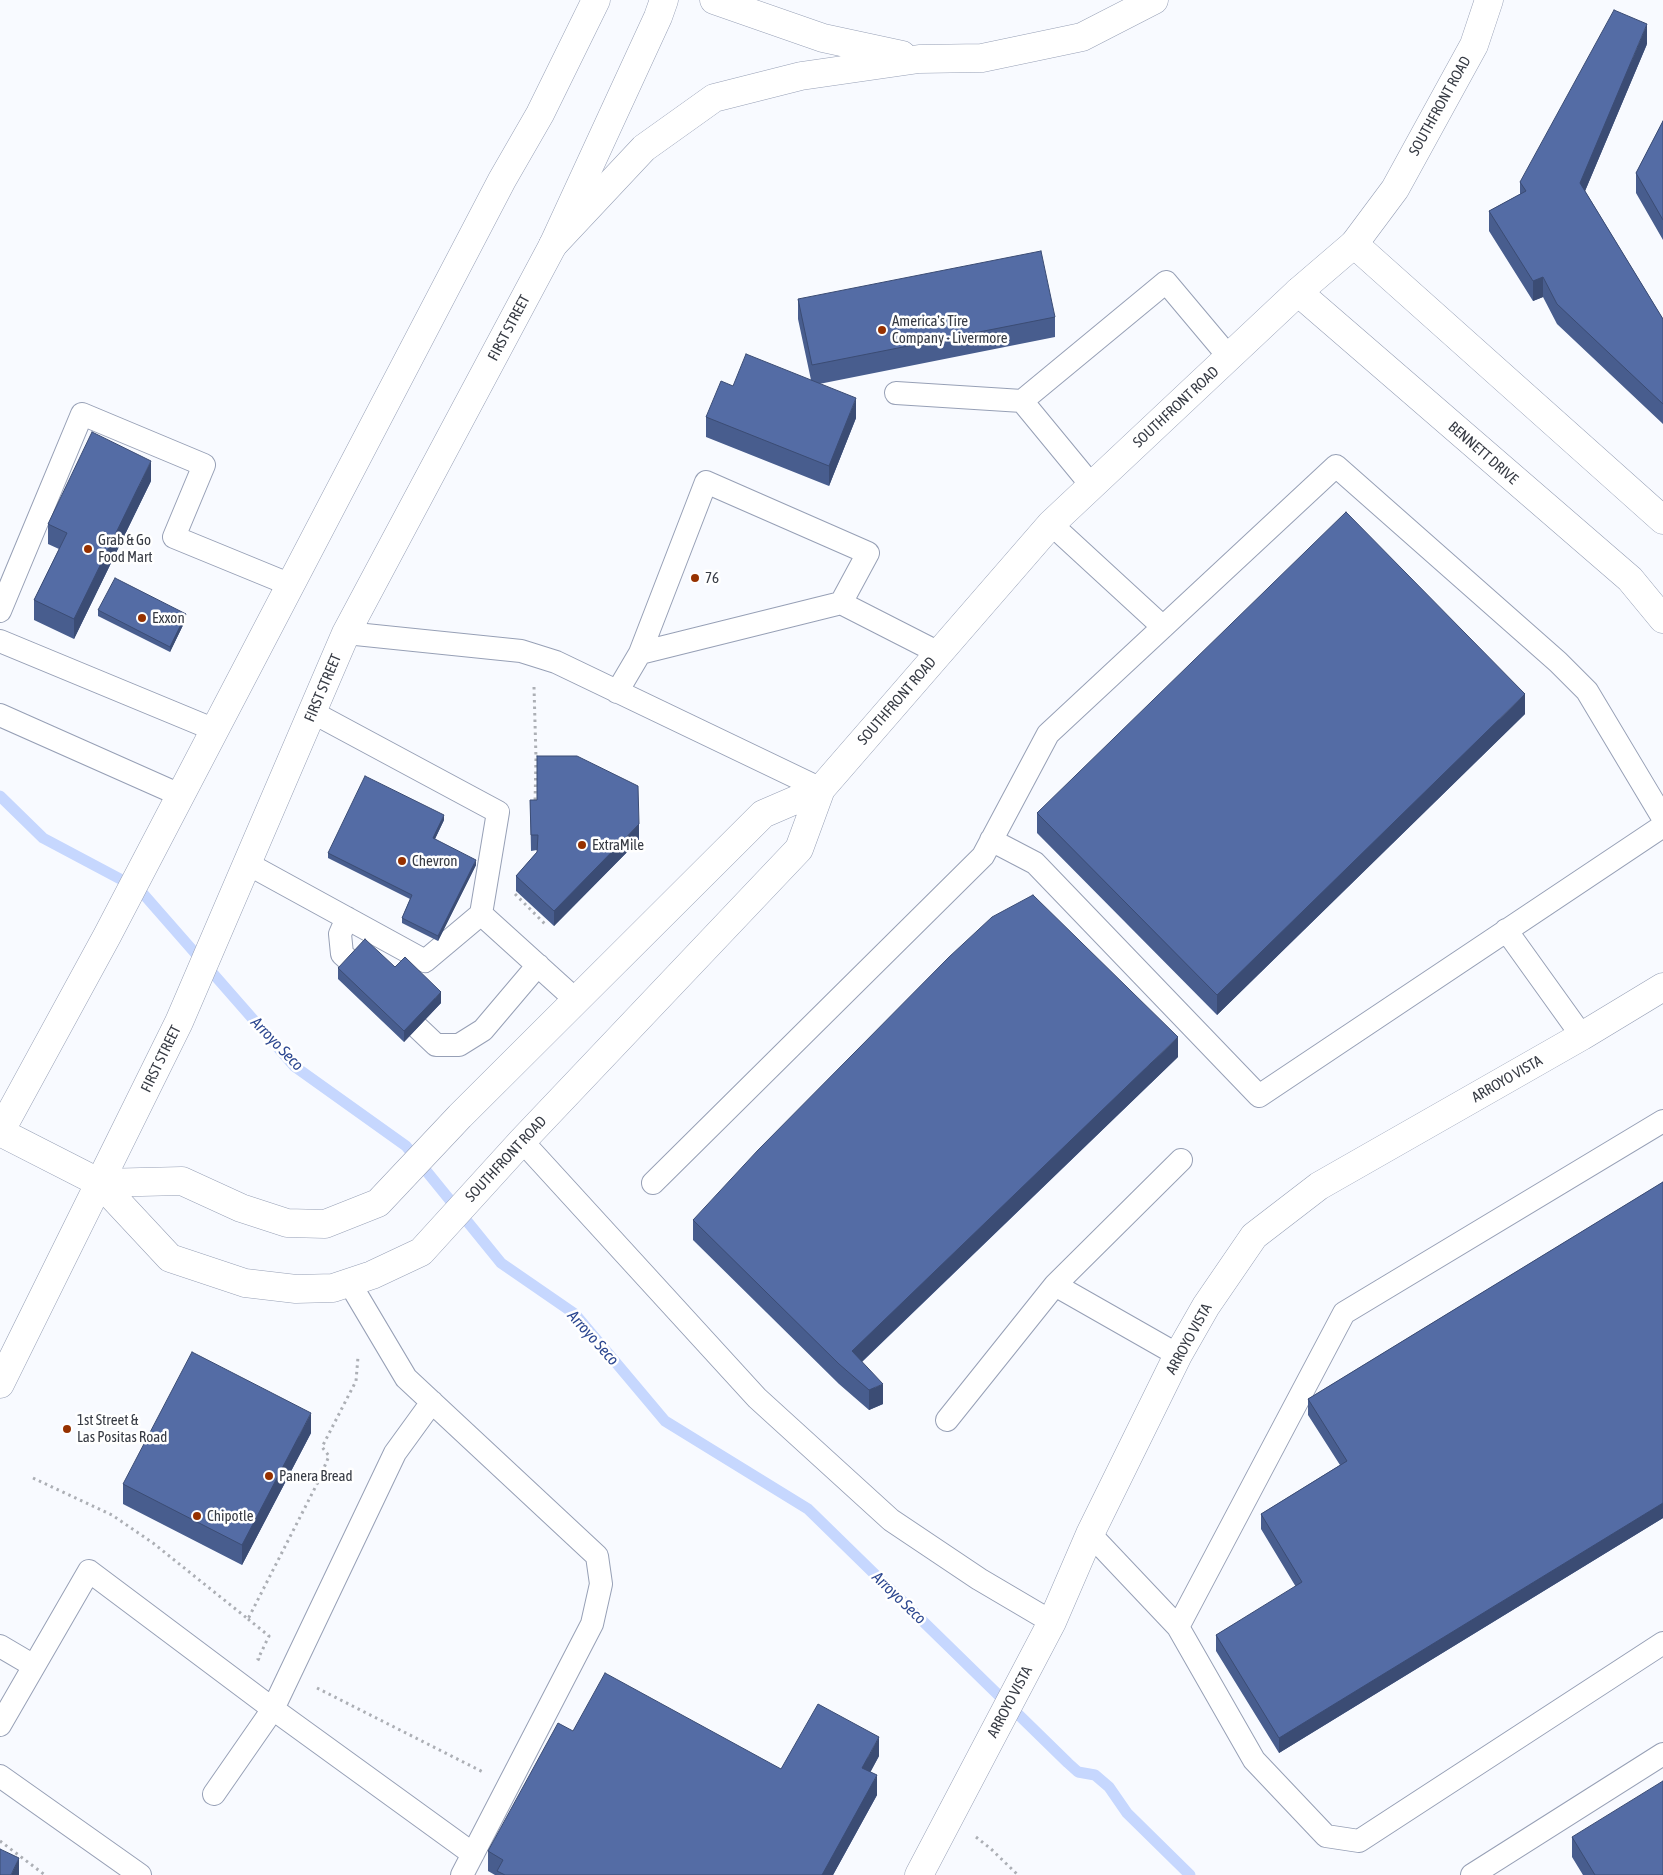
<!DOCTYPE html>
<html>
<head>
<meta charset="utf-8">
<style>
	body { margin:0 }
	canvas { display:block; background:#f8faff }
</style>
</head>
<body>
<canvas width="1663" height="1875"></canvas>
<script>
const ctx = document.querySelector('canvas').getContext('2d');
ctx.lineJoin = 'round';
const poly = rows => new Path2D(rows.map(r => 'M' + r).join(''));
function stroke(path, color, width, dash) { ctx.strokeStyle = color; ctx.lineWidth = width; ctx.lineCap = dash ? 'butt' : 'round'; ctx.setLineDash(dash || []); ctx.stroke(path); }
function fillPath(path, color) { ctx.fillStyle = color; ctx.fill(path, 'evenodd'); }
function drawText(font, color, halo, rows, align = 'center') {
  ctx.font = font + ' "Asap Condensed",sans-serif'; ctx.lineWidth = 5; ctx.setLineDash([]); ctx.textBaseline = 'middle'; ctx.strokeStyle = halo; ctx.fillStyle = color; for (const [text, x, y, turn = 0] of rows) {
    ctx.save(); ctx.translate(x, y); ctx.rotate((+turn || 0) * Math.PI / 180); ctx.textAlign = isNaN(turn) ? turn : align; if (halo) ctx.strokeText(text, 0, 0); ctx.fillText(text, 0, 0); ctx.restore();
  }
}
const stream = poly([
	[0,796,43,838,139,889,294,1066,406,1146,501,1263,575,1314,665,1421,808,1509,1068,1763,1078,1772,1095,1775,1109,1787,1127,1813,1190,1875]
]);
const path = poly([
	[534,687,536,758,535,803],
	[515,894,545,924],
	[33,1478,112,1515,153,1543,248,1619,318,1482,329,1456,322,1447,356,1381,358,1357],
	[248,1619,269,1636,258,1659,260,1660],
	[317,1688,483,1772],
	[976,1837,991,1849,1018,1875],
	[0,1841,45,1875]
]);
const lane = poly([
	[896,393,1022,401],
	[1092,486,1022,401,1166,282,1229,357],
	[1051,524,1163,627],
	[0,611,82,414,204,465,174,537,291,585],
	[346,633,521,651,556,662,821,789],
	[0,641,215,730],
	[640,653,706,482,868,553,841,603],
	[617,692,640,653,841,603,939,653],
	[312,712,498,812,481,914,576,1000],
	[0,715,180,795],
	[991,840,1035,863,1259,1096,1663,826],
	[248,864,425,961,481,914],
	[347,918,340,934,342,954,352,963],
	[1506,930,1582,1036],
	[417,1027,436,1045,459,1045,483,1030,538,965],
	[522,1141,757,1398,891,1520,979,1579,1052,1622],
	[653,1183,983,856,1048,734,1336,466,1558,662,1587,691,1663,818],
	[349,1282,406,1378,597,1556,601,1584,592,1624,462,1875],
	[1055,1285,1181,1160],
	[947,1420,1055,1285,1178,1355],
	[1090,1534,1178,1627,1254,1760,1326,1836,1359,1841,1663,1643],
	[1178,1627,1344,1313,1663,1121],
	[0,1646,34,1666],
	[0,1725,89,1571,273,1709,473,1854],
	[0,1776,140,1875],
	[214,1794,273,1709,395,1453,432,1402],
	[1472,1875,1663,1754]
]);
const street = poly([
	[1354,244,1663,520],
	[1298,292,1630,579,1663,619],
	[919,1875,1052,1622,1090,1534,1178,1355,1206,1306,1254,1236,1319,1186,1582,1036,1663,987]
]);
const secondary = poly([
	[0,1132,100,1183,170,1258,245,1283,296,1289,333,1288,372,1275,421,1252,522,1141,799,849,821,789,1051,524,1298,292,1354,244,1395,189,1474,45,1489,0],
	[100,1183,182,1181,241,1208,287,1223,325,1224,378,1203,460,1116,763,814,821,789]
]);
const primary = poly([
	[0,1132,107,936,502,180,540,114,596,0],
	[0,1384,179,1022,346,633,553,245,658,17,664,0]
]);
const highway = poly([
	[714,0,823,38,902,55],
	[553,245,644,148,714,98,801,76,919,59,982,58,1082,37,1154,0]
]);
const wall = poly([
	[1647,44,1585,191,1663,319,1663,424,1557,324,1543,297,1533,301,1489,231,1489,211,1520,194,1520,182],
	[1663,121,1663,240,1636,193,1636,173],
	[798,299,1055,317,1055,337,819,384,856,418,829,486,706,437,706,417,733,386,811,380,798,319],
	[151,481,74,639,34,620,34,600,59,549,48,544,48,524],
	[98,610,186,619,170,652,98,616],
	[1525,714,1217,1015,1037,833,1037,813],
	[530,800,639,840,554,926,516,891,516,876,537,852,537,850,531,851],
	[444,820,435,839,476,865,438,941,402,923,402,918,410,899,328,858,328,853],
	[395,967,441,1003,404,1042,338,979,338,968],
	[1178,1057,862,1362,883,1404,869,1410,839,1384,693,1240,693,1220],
	[1663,1182,1663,1518,1279,1753,1216,1651,1216,1635,1296,1587,1261,1529,1261,1514,1340,1465,1308,1415,1308,1399],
	[311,1433,242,1565,123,1504,123,1484],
	[573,1731,781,1769,879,1756,870,1772,877,1795,833,1875,495,1875,488,1871,488,1851],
	[1572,1837,1663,1875,1583,1875,1572,1857]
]);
const shadedWall = poly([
	[1647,24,1647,44,1580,203,1580,183],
	[1543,277,1543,297,1533,301,1533,281],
	[856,398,856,418,829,486,829,466],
	[151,461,151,481,74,639,74,619],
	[186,614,186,619,170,652,170,647],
	[1525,694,1525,714,1217,1015,1217,995],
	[444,815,444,820,433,843,433,838],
	[639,824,639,840,554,926,554,911],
	[476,860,476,865,438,941,438,936],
	[441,992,441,1003,404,1042,404,1031],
	[1178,1037,1178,1057,852,1371,852,1351],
	[883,1384,883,1404,869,1410,869,1390],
	[311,1413,311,1433,242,1565,242,1545],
	[1663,1503,1663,1518,1279,1753,1279,1738],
	[879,1737,879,1756,862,1788,862,1768],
	[877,1775,877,1795,833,1875,822,1875],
	[19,1858,19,1875,11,1875]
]);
const building = poly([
	[1614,10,1647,24,1580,183,1663,319,1663,404,1557,304,1543,277,1533,281,1489,211,1526,191,1520,182,1614,10],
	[1663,121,1663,220,1636,173,1663,121],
	[1041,251,1055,317,812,365,798,299,1041,251],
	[746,354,856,398,829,466,706,417,721,381,733,386,746,354],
	[92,432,151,461,74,619,34,600,67,533,48,524,92,432],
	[1346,512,1525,694,1217,995,1037,813,1346,512],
	[115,578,186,614,170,647,98,610,115,578],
	[537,756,577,756,638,786,639,824,554,911,516,876,537,852,538,835,531,835,530,800,537,800,537,756],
	[365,776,444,815,433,838,476,860,438,936,402,918,412,895,328,853,365,776],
	[1033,895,1178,1037,852,1351,883,1384,869,1390,839,1364,693,1220,758,1150,949,957,992,917,1033,895],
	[365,939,395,967,405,957,441,992,404,1031,338,968,365,939],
	[1663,1182,1663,1503,1279,1738,1216,1635,1302,1582,1261,1514,1347,1461,1308,1399,1663,1182],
	[192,1352,311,1413,242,1545,123,1484,192,1352],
	[605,1673,781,1769,818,1704,879,1737,862,1768,877,1775,822,1875,505,1875,497,1871,503,1860,488,1851,558,1723,573,1731,605,1673],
	[1663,1781,1663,1875,1595,1875,1572,1837,1663,1781],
	[0,1849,19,1858,11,1875,0,1875,0,1849]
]);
const markers = [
	[882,330,5,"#963100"],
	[88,549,5,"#963100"],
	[695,578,5,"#963100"],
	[142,618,5,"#963100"],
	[582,845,5,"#963100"],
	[402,861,5,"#963100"],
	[67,1429,5,"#963100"],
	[269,1476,5,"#963100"],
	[197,1516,5,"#963100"]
];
const streetNames = [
	["SOUTHFRONT ROAD",1440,106,-61],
	["FIRST STREET",509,328,-62],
	["SOUTHFRONT ROAD",1176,407,-43],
	["BENNETT DRIVE",1483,453,41],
	["FIRST STREET",323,688,-67],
	["SOUTHFRONT ROAD",897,701,-49],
	["FIRST STREET",161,1059,-64],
	["ARROYO VISTA",1507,1079,-30],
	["SOUTHFRONT ROAD",506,1159,-47],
	["ARROYO VISTA",1189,1339,-61],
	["ARROYO VISTA",1010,1702,-62]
];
const poiNames = [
	["America's Tire",892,321],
	["Company - Livermore",892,338],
	["Grab & Go",98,540],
	["Food Mart",98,557],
	["76",705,578],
	["Exxon",152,618],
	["ExtraMile",592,845],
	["Chevron",412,861],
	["1st Street &",77,1420],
	["Las Positas Road",77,1437],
	["Panera Bread",279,1476],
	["Chipotle",207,1516]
];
const waterNames = [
	["Arroyo Seco",277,1044,46],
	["Arroyo Seco",593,1338,48],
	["Arroyo Seco",899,1598,44]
];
stroke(stream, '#c6d7fe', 11);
stroke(lane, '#97a0b6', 24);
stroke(street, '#97a0b6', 29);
stroke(secondary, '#97a0b6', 29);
stroke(primary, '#97a0b6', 29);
stroke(highway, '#97a0b6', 29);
stroke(path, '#acafb5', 3, [2.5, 4]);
stroke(lane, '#fff', 22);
stroke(street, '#fff', 28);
stroke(secondary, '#fff', 28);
stroke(primary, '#fff', 28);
stroke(highway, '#fff', 28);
fillPath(wall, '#485d8e');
fillPath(shadedWall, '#3b4c74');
fillPath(building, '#546ca5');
stroke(building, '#3b4c74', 1);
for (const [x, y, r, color] of markers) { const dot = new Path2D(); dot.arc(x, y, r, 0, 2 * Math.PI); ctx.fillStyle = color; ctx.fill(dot); stroke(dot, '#fff', 2); }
drawText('15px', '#373b44', '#fff', streetNames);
drawText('15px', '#373b44', '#fff', poiNames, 'left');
drawText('italic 16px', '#2c4790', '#fff', waterNames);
</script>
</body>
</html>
